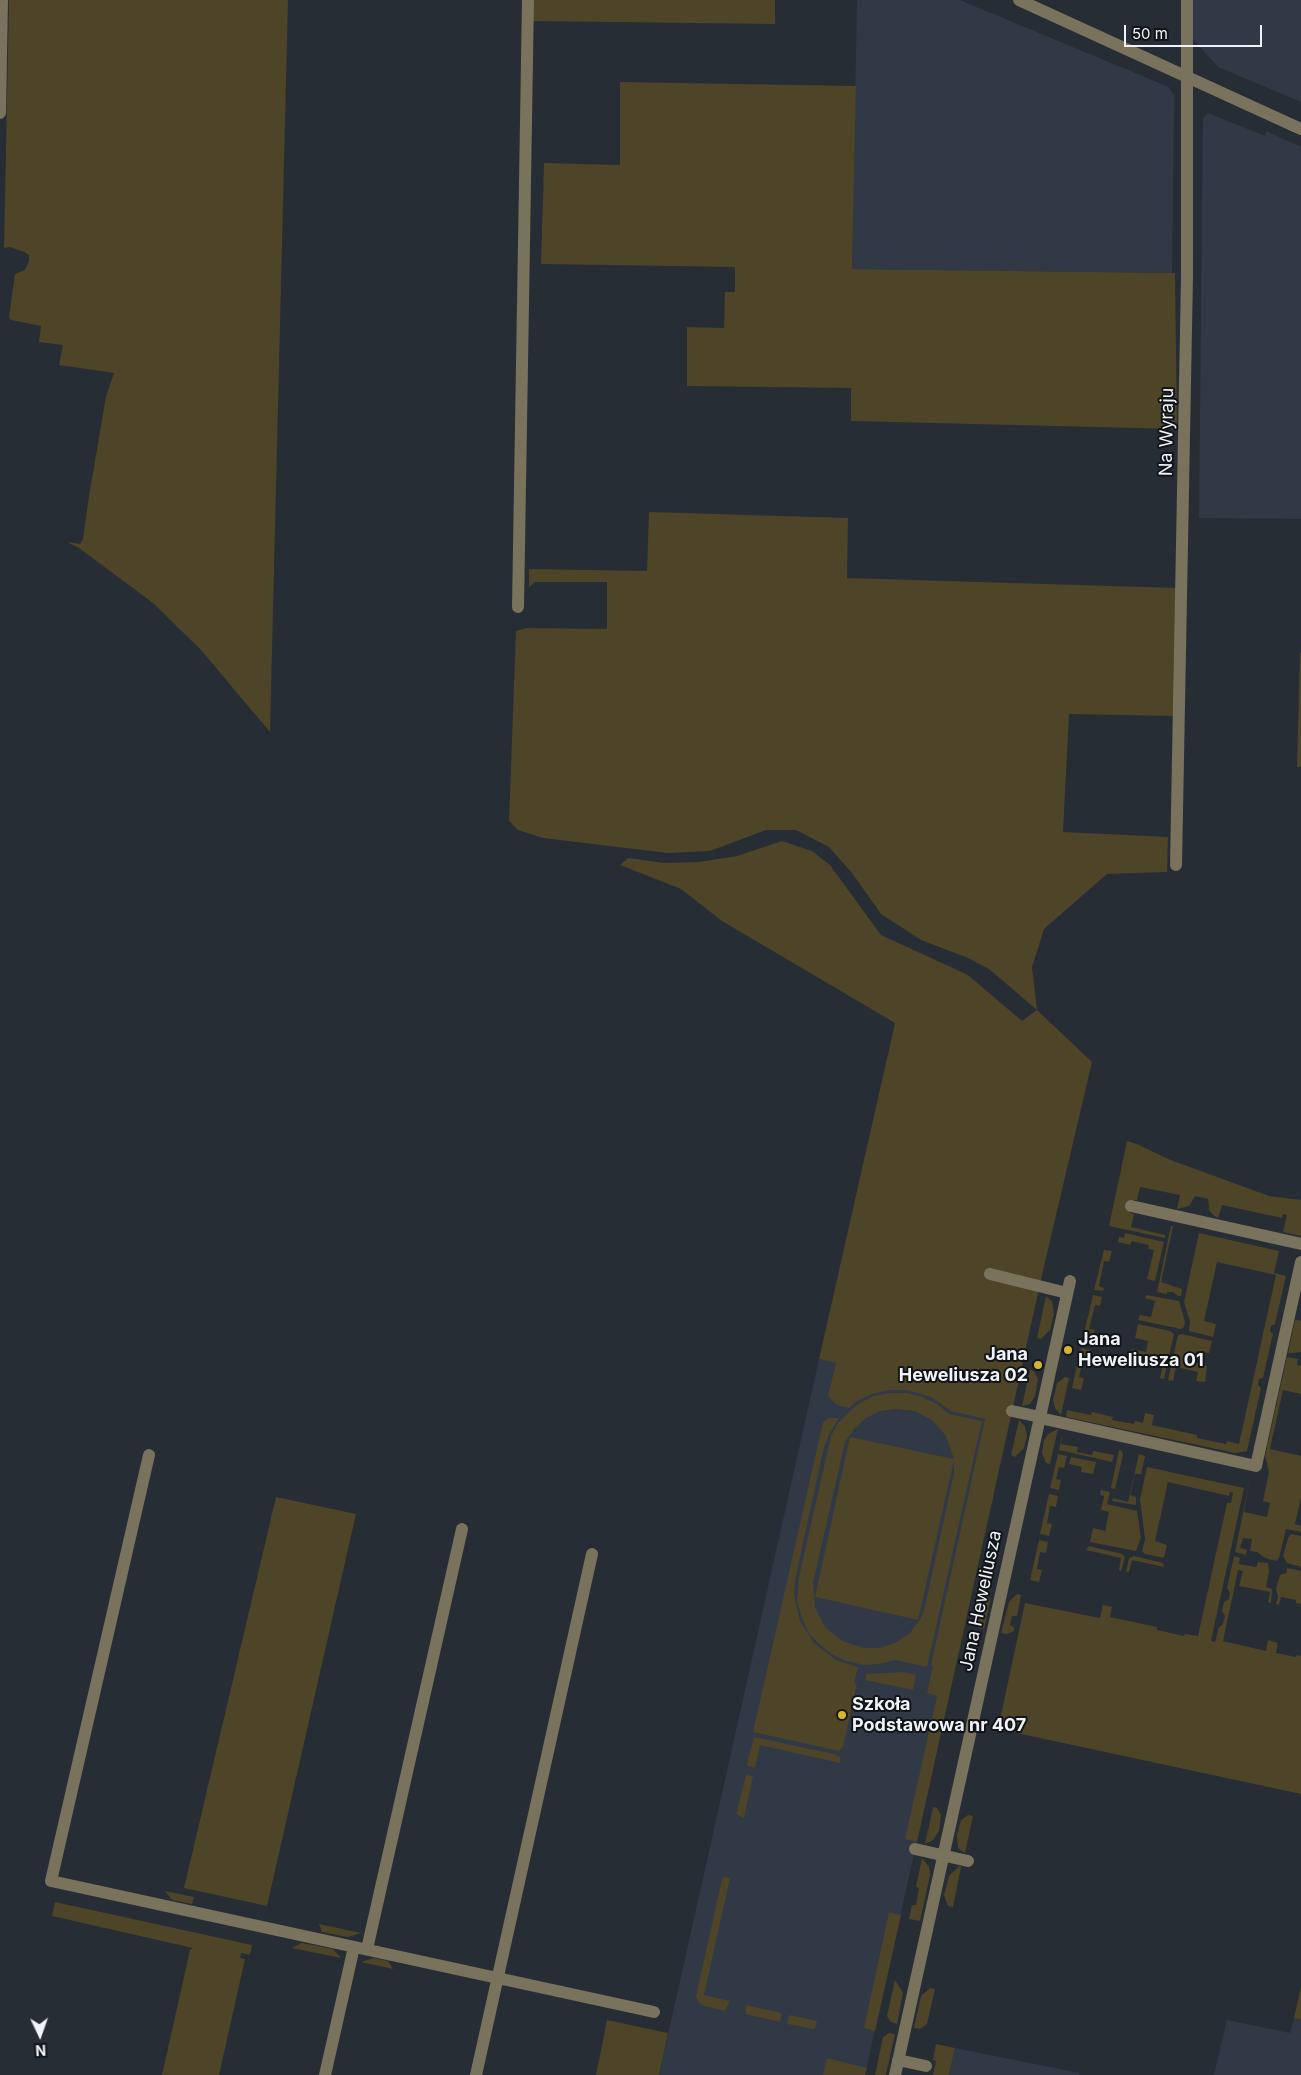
<!DOCTYPE html>
<html>
<head>
<meta charset="utf-8">
<style>
	body { margin:0 }
	#map { position:relative; width:1301px; height:2075px; overflow:hidden; background:#272d34; font-family:Inter,sans-serif }
	canvas { display:block }
	.north { position:absolute; left:15px; top:2010px; width:50px; height:50px; -webkit-text-stroke:4px #121518; paint-order:stroke; rotate:177deg; font-size:14px; font-weight:700; line-height:20px; text-align:center; color:#f0f4f9 }
	.north::after { content:''; display:block; margin:auto; width:18px; height:22px; background:#f0f4f9; clip-path:polygon(50% 0,100% 100%,50% 72%,0 100%) }
	.scale { position:absolute; left:1124px; top:25px; width:138px; height:22px; box-sizing:border-box; border:2px solid #f0f4f9; border-top:0; padding-left:6px; font-size:15px; line-height:18px; white-space:nowrap; color:#f0f4f9; -webkit-text-stroke:4px #121518; paint-order:stroke }
</style>
</head>
<body>
<div id="map">
<canvas width="1301" height="2075"></canvas>
<div class="north">N</div>
<div class="scale">50 m</div>
</div>
<script>
const ctx = document.querySelector('canvas').getContext('2d');
ctx.lineJoin = 'round';
function fillPath(path, color) { ctx.fillStyle = color; ctx.fill(path, 'evenodd'); }
const poly = rows => new Path2D(rows.map(r => 'M' + r).join(''));
function stroke(path, color, width, dash) { ctx.strokeStyle = color; ctx.lineWidth = width; ctx.lineCap = dash ? 'butt' : 'round'; ctx.setLineDash(dash || []); ctx.stroke(path); }
function drawText(font, color, halo, rows, align = 'center') {
  ctx.font = font + ' Inter,sans-serif'; ctx.lineWidth = 4; ctx.setLineDash([]); ctx.textBaseline = 'middle'; ctx.strokeStyle = halo; ctx.fillStyle = color; for (const [text, x, y, turn = 0] of rows) {
    ctx.save(); ctx.translate(x, y); ctx.rotate((+turn || 0) * Math.PI / 180); ctx.textAlign = isNaN(turn) ? turn : align; if (halo) ctx.strokeText(text, 0, 0); ctx.fillText(text, 0, 0); ctx.restore();
  }
}
const built = poly([
	[857,0,960,0,1169,87,1174,96,1172,273,852,269],
	[1193,0,1301,0,1301,102,1218,67,1192,38],
	[1208,113,1265,136,1266,131,1301,147,1301,519,1199,518,1203,118],
	[819,1359,1014,1402,865,2075,659,2075],
	[1294,2018,1301,2020,1301,2075,1214,2075,1227,2020,1290,2033],
	[955,2048,1080,2073,1079,2075,949,2075]
]);
const green = poly([
	[9,0,288,0,270,732,201,650,153,603,79,548,67,542,80,544,83,539,89,496,106,396,114,373,59,365,63,345,39,342,41,326,11,320,9,317,15,274,25,270,29,261,29,255,24,252,10,247,4,248],
	[532,0,775,0,775,24,531,21],
	[620,82,856,86,852,269,1175,273,1177,429,851,421,851,388,687,386,687,327,724,328,725,292,735,292,735,267,541,264,544,163,620,165],
	[649,512,848,518,847,578,1177,588,1174,716,1069,714,1063,832,1168,837,1167,872,1107,874,1044,929,1032,967,1037,1010,1092,1062,1042,1275,917,1842,905,1839,937,1696,927,1693,933,1666,931,1665,985,1419,951,1411,931,1397,907,1390,889,1390,872,1394,855,1402,849,1408,837,1405,828,1396,836,1363,819,1359,895,1023,722,921,681,889,620,865,628,858,664,863,699,862,737,856,782,841,812,851,830,865,881,935,968,975,1022,1021,1037,1010,989,969,968,958,921,940,881,914,852,873,829,847,796,830,766,830,710,851,668,853,543,838,518,830,509,821,516,631,527,628,607,629,607,582,535,582,529,587,529,569,647,571],
	[1300,653,1301,653,1301,767,1297,767],
	[1127,1141,1137,1144,1168,1159,1269,1196,1301,1200,1301,1236,1283,1232,1287,1215,1283,1214,1282,1218,1222,1205,1218,1218,1213,1215,1209,1210,1208,1199,1195,1196,1189,1206,1177,1209,1180,1195,1140,1187,1137,1200,1133,1200,1130,1213,1134,1214,1131,1227,1165,1235,1165,1238,1109,1226],
	[1171,1226,1173,1226,1161,1282,1182,1289,1181,1296,1178,1296,1173,1292,1167,1292,1167,1294,1157,1292],
	[1125,1233,1164,1242,1155,1281,1147,1279,1154,1250,1148,1249,1149,1245,1132,1241,1130,1245,1118,1242,1119,1237,1124,1238],
	[1199,1233,1279,1251,1274,1273,1286,1276,1275,1324,1271,1326,1270,1331,1273,1334,1263,1378,1259,1379,1258,1385,1261,1388,1247,1451,1235,1453,1066,1417,1067,1410,1091,1415,1092,1412,1113,1417,1112,1420,1134,1424,1135,1421,1143,1423,1145,1413,1154,1415,1152,1425,1197,1435,1197,1438,1226,1444,1227,1441,1239,1444,1276,1275,1217,1262,1204,1321,1216,1324,1213,1337,1189,1331,1190,1321,1184,1302],
	[1104,1250,1112,1251,1109,1262,1104,1261,1099,1286,1104,1288,1103,1291,1094,1290],
	[1093,1295,1102,1297,1100,1306,1095,1305,1089,1329,1095,1330,1093,1338,1088,1337,1086,1343,1082,1342],
	[1146,1295,1179,1301,1185,1322,1184,1327,1181,1329,1138,1320,1140,1315,1151,1317,1155,1301,1145,1298],
	[1046,1296,1052,1301,1054,1314,1050,1330,1041,1339,1037,1338],
	[1295,1320,1301,1321,1301,1352,1292,1353,1288,1353],
	[1138,1324,1170,1331,1174,1334,1164,1379,1160,1378,1163,1365,1138,1359,1136,1368,1127,1366,1132,1349,1146,1352,1148,1341,1135,1338],
	[1182,1334,1212,1341,1209,1353,1196,1351,1193,1362,1207,1366,1205,1382,1196,1381,1198,1372,1176,1367,1173,1381,1168,1380,1178,1335],
	[1081,1348,1090,1350,1088,1360,1083,1359,1079,1377,1084,1379,1081,1390,1072,1388],
	[1287,1357,1298,1359,1297,1365,1301,1366,1301,1394,1283,1390,1270,1449,1301,1456,1301,1497,1295,1524,1301,1526,1301,1532,1286,1529,1279,1558,1276,1561,1265,1558,1257,1552,1250,1551,1252,1539,1243,1538,1240,1548,1247,1550,1246,1555,1235,1552,1251,1475,1244,1512,1267,1517,1270,1503,1263,1501,1269,1472,1265,1456],
	[1030,1370,1034,1371,1038,1379,1035,1396,1030,1404,1022,1406],
	[1065,1377,1069,1378,1061,1415,1055,1408,1053,1400,1057,1383],
	[889,1393,907,1393,922,1397,937,1404,949,1414,982,1421,927,1667,895,1660,879,1664,864,1665,846,1661,833,1655,819,1644,808,1632,802,1618,797,1601,799,1577,831,1436,838,1423,857,1405,873,1396],
	[895,1409,915,1411,933,1421,946,1436,954,1459,850,1437,815,1597,918,1620,954,1460,954,1473,925,1607,921,1618,909,1634,895,1643,879,1648,863,1648,842,1641,825,1627,815,1608,813,1583,845,1442,855,1428,866,1418,880,1411],
	[829,1418,839,1418,829,1434,823,1451,795,1580,794,1594,800,1621,814,1643,836,1660,858,1667,854,1683,857,1684,843,1747,839,1751,753,1732,823,1422],
	[1019,1420,1025,1426,1027,1436,1024,1448,1015,1457,1011,1455],
	[1058,1429,1050,1464,1046,1463,1042,1453,1044,1440,1048,1434],
	[1063,1430,1061,1444,1078,1447,1077,1452,1092,1455,1093,1451,1114,1455,1112,1462,1059,1450],
	[1119,1450,1122,1451,1123,1455,1115,1489,1111,1488],
	[1058,1454,1067,1456,1064,1468,1059,1467,1056,1479,1061,1480,1059,1490,1050,1488],
	[1139,1454,1145,1456,1141,1474,1135,1474,1130,1495,1136,1497,1136,1505,1112,1501,1113,1498,1128,1502],
	[1071,1457,1096,1462,1093,1474,1081,1472,1082,1467,1069,1464],
	[1147,1467,1244,1488,1211,1641,1215,1642,1219,1627,1223,1624,1225,1616,1222,1611,1224,1602,1229,1599,1230,1593,1227,1588,1234,1556,1240,1558,1239,1564,1256,1567,1258,1562,1268,1563,1269,1571,1266,1587,1272,1589,1271,1603,1268,1602,1270,1592,1239,1586,1243,1571,1238,1570,1223,1641,1266,1651,1268,1640,1278,1643,1276,1653,1296,1657,1297,1655,1301,1656,1301,1794,998,1729,1025,1603,1100,1618,1103,1605,1112,1607,1110,1617,1157,1627,1157,1630,1184,1636,1185,1634,1198,1636,1227,1503,1231,1503,1233,1493,1230,1492,1229,1496,1168,1482,1155,1541,1167,1545,1164,1558,1145,1554,1142,1551,1145,1539,1140,1499],
	[1101,1490,1110,1492,1107,1504,1137,1511,1141,1538,1136,1551,1090,1542,1093,1528,1105,1531,1109,1512,1101,1510,1104,1496,1100,1495],
	[1049,1494,1058,1496,1056,1507,1050,1506,1047,1523,1052,1524,1049,1536,1040,1534],
	[276,1497,356,1514,267,1906,184,1888],
	[1291,1534,1301,1536,1301,1567,1287,1563,1283,1556,1288,1538],
	[1039,1540,1048,1542,1046,1553,1040,1552,1037,1569,1042,1570,1039,1582,1030,1580],
	[1089,1546,1122,1554,1125,1557,1121,1571,1119,1570,1121,1558,1086,1550],
	[1134,1556,1163,1563,1164,1567,1132,1560,1129,1572,1126,1572,1129,1558],
	[1287,1568,1301,1571,1301,1604,1296,1603,1296,1600,1281,1597,1279,1605,1276,1604,1278,1597,1276,1589,1280,1575,1286,1573],
	[982,1587,986,1588,990,1601,984,1629,978,1628,974,1622,975,1618,979,1618,981,1608,977,1607],
	[1017,1594,1021,1595,1017,1616,1012,1616,1010,1625,1014,1627,1014,1631,1007,1634,1001,1633,1009,1602],
	[904,1672,916,1675,913,1690,865,1680,866,1674],
	[754,1737,834,1754,840,1757,840,1763,760,1745,755,1768,748,1766,747,1764],
	[746,1775,753,1776,744,1818,736,1814],
	[933,1807,937,1808,941,1815,939,1831,933,1840,925,1844],
	[968,1815,973,1816,965,1853,958,1848,957,1835,961,1820],
	[922,1858,929,1867,930,1875,920,1921,909,1919,912,1905,916,1905,919,1888,916,1887],
	[959,1866,961,1867,953,1907,948,1906,944,1895,949,1876],
	[724,1877,730,1878,704,1995,730,2001,725,2011,704,2006,698,2002,696,1996,722,1879],
	[165,1891,194,1897,192,1904,172,1900],
	[55,1902,252,1945,250,1955,241,1953,240,1958,245,1959,219,2075,162,2075,190,1950,193,1948,52,1916],
	[889,1912,901,1915,875,2031,864,2028],
	[319,1924,361,1933,348,1937,322,1932],
	[302,1943,333,1949,341,1958,292,1948],
	[374,1958,388,1961,393,1969,361,1962],
	[895,1980,903,1993,897,2024,891,2022,887,2016],
	[1301,1986,1301,2020,1294,2018],
	[930,1988,935,1989,927,2024,920,2029,914,2028,921,1996],
	[746,2005,782,2013,780,2022,745,2014],
	[789,2015,817,2021,815,2028,813,2029,787,2024],
	[607,2020,668,2033,659,2075,596,2075],
	[889,2033,895,2034,886,2075,875,2075,883,2037],
	[936,2044,955,2048,949,2075,933,2075,936,2061,933,2060],
	[827,2058,867,2068,865,2075,823,2075]
]);
const minor = poly([
	[1019,0,1301,129],
	[0,113,2,0],
	[518,607,528,0],
	[1176,865,1187,276,1187,0],
	[1131,1206,1301,1244],
	[990,1274,1067,1293],
	[1012,1411,1040,1417],
	[1040,1418,1256,1466,1301,1262],
	[149,1455,51,1881,654,2012],
	[915,1849,968,1861],
	[367,1949,462,1529],
	[898,2060,926,2066],
	[325,2075,354,1947],
	[476,2075,592,1554],
	[895,2075,1070,1281]
]);
const markers = [
	[1068,1350,5,"#d9b334"],
	[1038,1365,5,"#d9b334"],
	[842,1715,5,"#d9b334"]
];
const streetNames = [
	["Na Wyraju",1167,432,-89],
	["Jana Heweliusza",981,1601,-78]
];
const poiNames = [
	["Jana",1078,1340],
	["Heweliusza 01",1078,1361],
	["Jana",1028,1355,"right"],
	["Heweliusza 02",1028,1376,"right"],
	["Szkoła",852,1705],
	["Podstawowa nr 407",852,1726]
];
fillPath(built, '#303945');
fillPath(green, '#4e4427');
stroke(minor, '#79725d', 12);
for (const [x, y, r, color] of markers) { const dot = new Path2D(); dot.arc(x, y, r, 0, 2 * Math.PI); ctx.fillStyle = color; ctx.fill(dot); stroke(dot, '#121518', 2); }
drawText('18px', '#f0f4f9', '#121518', streetNames);
drawText('bold 18px', '#f0f4f9', '#121518', poiNames, 'left');
</script>
</body>
</html>
